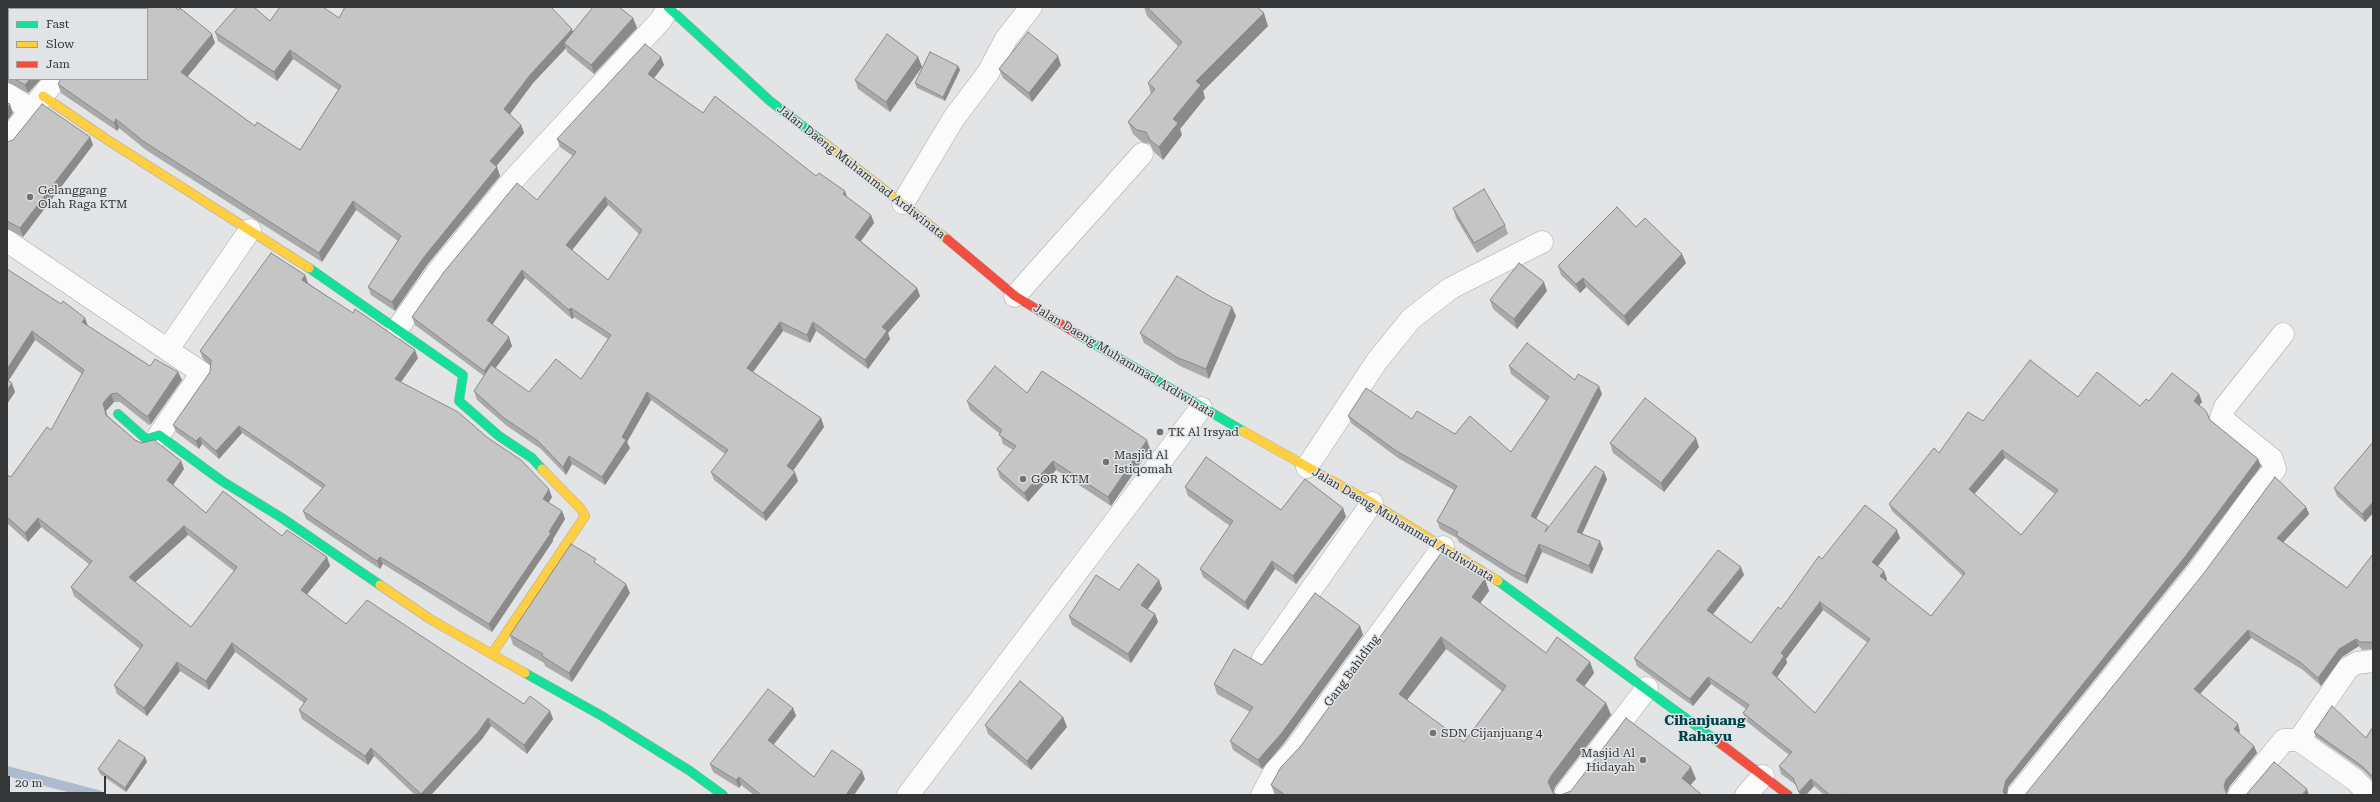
<!DOCTYPE html>
<html>
<head>
<meta charset="utf-8">
<style>
	body { margin:0 }
	#map { position:relative; width:2380px; height:802px; overflow:hidden; background:#e2e4e6; font-family:"Roboto Serif",serif }
	canvas { display:block }
	.frame { position:absolute; inset:0; border:8px solid #343637; pointer-events:none }
	.legend { position:absolute; left:8px; top:8px; width:140px; height:72px; box-sizing:border-box; background:#e1e4e7; border:1px solid #9c9ea1; margin:0; padding:5px 7px; list-style:none; font-size:12px; color:#343637 }
	.legend li { display:flex; align-items:center; gap:8px; height:20px }
	.legend b { width:20px; border:1px solid #9c9ea1 }
	.scale { position:absolute; left:8px; top:776px; width:98px; height:18px; box-sizing:border-box; border:2px solid #343637; border-top:0; padding-left:5px; font-size:12px; line-height:14px; white-space:nowrap; color:#343637; -webkit-text-stroke:3px #e1e4e7; paint-order:stroke }
</style>
</head>
<body>
<div id="map">
<canvas width="2380" height="802"></canvas>
<div class="frame"></div>
<ul class="legend">
<li><b style="height:5px;background:#16e098"></b>Fast</li>
<li><b style="height:5px;background:#ffcf43"></b>Slow</li>
<li><b style="height:5px;background:#f24e42"></b>Jam</li>
</ul>
<div class="scale">20 m</div>
</div>
<script>
const ctx = document.querySelector('canvas').getContext('2d');
ctx.lineJoin = 'round';
const poly = rows => new Path2D(rows.map(r => 'M' + r).join(''));
function stroke(path, color, width, dash) { ctx.strokeStyle = color; ctx.lineWidth = width; ctx.lineCap = dash ? 'butt' : 'round'; ctx.setLineDash(dash || []); ctx.stroke(path); }
function fillPath(path, color) { ctx.fillStyle = color; ctx.fill(path, 'evenodd'); }
function drawText(font, color, halo, rows, align = 'center') {
  ctx.font = font + ' "Roboto Serif",serif'; ctx.lineWidth = 3; ctx.setLineDash([]); ctx.textBaseline = 'middle'; ctx.strokeStyle = halo; ctx.fillStyle = color; for (const [text, x, y, turn = 0] of rows) {
    ctx.save(); ctx.translate(x, y); ctx.rotate((+turn || 0) * Math.PI / 180); ctx.textAlign = isNaN(turn) ? turn : align; if (halo) ctx.strokeText(text, 0, 0); ctx.fillText(text, 0, 0); ctx.restore();
  }
}
const stream = poly([
	[7,771,98,795]
]);
const street = poly([
	[111,9,113,7],
	[7,94,31,110],
	[7,140,56,79],
	[903,203,954,118,988,73,1006,39,1031,7],
	[7,241,202,373,159,435],
	[1015,296,1142,154],
	[398,328,437,273,513,180,661,20,669,7],
	[168,349,250,230],
	[1307,467,1377,361,1411,319,1451,288,1542,242],
	[1263,658,1372,503],
	[2299,740,2355,780,2370,795],
	[908,795,1201,408],
	[1262,795,1275,771,1294,751,1443,547],
	[1565,795,1647,688],
	[1746,795,1763,776],
	[2018,795,2197,573,2257,490,2275,469,2272,459,2221,418,2225,407,2283,334],
	[2239,795,2284,740,2299,740,2348,668,2357,663,2373,661]
]);
const fast = poly([
	[668,7,770,101,822,141],
	[309,268,463,375,459,401,499,436,532,458,542,469],
	[1079,335,1243,431],
	[118,414,146,439,159,435,222,481,282,518,380,585],
	[1498,581,1721,744],
	[525,673,602,716,690,771,723,795]
]);
const slow = poly([
	[43,96,106,139,309,268],
	[822,141,947,239],
	[1243,431,1372,503,1498,581],
	[380,585,430,619,525,673],
	[492,654,585,516,581,509,542,469]
]);
const jam = poly([
	[947,239,1015,296,1079,335],
	[1721,744,1788,795]
]);
const wall = poly([
	[7,7,9,9,9,79,41,79,28,93,7,82],
	[1144,7,1257,7,1268,26,1203,91,1205,98,1180,129,1182,135,1163,160,1154,152,1150,144,1142,142,1133,134,1128,122,1151,94,1148,83,1179,47,1147,16],
	[339,18,573,31,633,18,637,28,594,74,567,52,566,48,533,83,510,114,521,125,524,133,496,166,497,167,500,176,427,265,395,311,371,295,368,287,398,241,356,210,322,262,146,150,119,128,117,131,61,93,58,84,215,43,187,77,255,126,300,150,338,90,293,59,277,81,218,41,215,32,270,21],
	[661,57,664,65,654,78,703,113,816,176,847,197,871,215,874,223,861,241,917,288,920,296,888,333,890,339,868,369,816,331,810,343,783,331,753,372,821,418,824,427,793,471,798,481,766,521,714,480,711,472,725,454,651,400,627,442,630,448,605,485,572,464,566,475,541,449,507,426,477,400,474,391,484,376,415,325,412,317,537,200,573,156,560,147,557,139],
	[608,205,639,234,608,280,572,250],
	[525,278,572,319,574,317,608,339,581,379,529,392,495,369,512,346,492,324],
	[918,57,922,67,890,112,858,89,855,80],
	[1061,65,1032,102,1003,78,999,69],
	[958,66,960,70,945,101,917,88,915,83],
	[90,137,93,145,23,237,8,229,7,229,7,142],
	[1453,208,1505,225,1508,234,1477,253,1456,218],
	[1636,227,1686,263,1628,326,1586,287,1580,293,1561,275,1558,266],
	[7,269,88,326,150,366,178,372,182,380,151,424,149,425,120,402,114,402,106,411,107,415,135,440,181,461,184,469,173,485,206,513,282,536,327,557,330,566,307,594,346,624,524,704,550,711,553,719,527,754,491,726,482,739,431,795,415,795,374,756,368,765,302,719,299,710,304,703,235,652,209,690,180,671,147,716,117,694,114,685,140,649,74,596,71,587,89,564,41,527,28,542,8,524,7,526,7,475,11,477,51,430,82,374,35,340,8,381,15,392,7,404],
	[188,535,234,571,191,627,135,582],
	[305,275,308,283,418,358,401,382,552,497,548,502,562,511,565,519,553,539,553,541,492,632,383,564,380,569,306,519,303,511,322,488,242,433,219,459,202,444,199,449,176,432,173,425,210,372,210,365,203,359,200,351],
	[1547,291,1517,329,1493,309,1490,300],
	[1236,316,1209,379,1180,366,1144,343,1140,333],
	[1509,366,1575,380,1602,394,1536,519,1548,528,1607,479,1582,534,1600,541,1603,549,1592,574,1542,552,1527,584,1515,578,1459,542,1457,538,1440,529,1437,521,1454,490,1398,458,1351,423,1348,416,1412,419,1511,452,1546,401,1511,374],
	[2199,394,2202,402,2199,405,2210,420,2258,459,2261,466,2187,565,2008,787,2007,795,1824,795,1814,786,1806,795,1800,795,1796,785,1781,774,1779,766,1789,755,1746,721,1743,713,1746,709,1711,684,1693,706,1637,666,1634,658,1744,575,1713,614,1751,643,1781,609,1822,559,1900,538,1877,566,1887,579,1886,581,1931,616,1963,576,1892,511,1889,504,1939,453,1983,421,2078,397,2140,406,2149,401],
	[2005,458,2055,494,2021,535,1974,494],
	[1823,610,1868,643,1815,713,1777,677,1787,663,1786,659],
	[967,401,1150,449,1111,506,1056,470,1028,502,1000,478,997,469,1013,450,1003,444,1000,434,970,410],
	[2373,442,2373,513,2365,522,2337,496,2334,488],
	[1610,443,1699,447,1664,492,1613,453],
	[1185,487,1281,510,1343,508,1346,517,1296,584,1275,569,1248,610,1203,577,1200,569,1230,526,1188,496],
	[2306,507,2309,514,2283,542,2347,588,2373,554,2373,649,2362,650,2359,646,2342,657,2321,686,2303,670,2251,638,2200,694,2240,731,2239,733,2254,746,2257,753,2229,787,2227,793,2025,795],
	[597,564,630,593,572,682,545,666,544,663,513,645,510,635],
	[1485,579,1489,591,1480,603,1546,653,1590,662,1594,673,1584,686,1606,703,1611,715,1555,787,1553,793,1558,795,1275,795,1271,785],
	[1446,649,1502,691,1464,742,1407,700],
	[1159,580,1162,589,1148,609,1155,614,1158,622,1131,663,1072,625,1069,616,1119,590],
	[1360,626,1363,635,1284,743,1262,769,1233,750,1230,741,1250,712,1217,694,1214,684],
	[793,708,796,716,773,745,814,777,865,779,854,795,754,795,741,785,739,788,713,772,710,764],
	[1063,717,1067,727,1031,770,988,734,985,725],
	[2373,727,2373,780,2364,771,2316,737,2314,732,2366,738],
	[145,757,147,762,126,792,100,774,98,769]
]);
const shadedWall = poly([
	[1264,13,1268,26,1203,91,1205,98,1180,129,1182,135,1163,160,1159,147,1173,119,1196,81],
	[633,18,637,28,594,74,591,65],
	[572,29,575,38,564,43,566,48,533,83,507,118,504,109,530,75],
	[212,34,215,43,184,81,181,72],
	[290,50,293,59,277,81,274,72],
	[1058,56,1061,65,1032,102,1029,93],
	[661,57,664,65,651,82,648,74],
	[918,57,922,67,890,112,886,102],
	[958,66,960,70,945,101,943,97],
	[30,79,41,79,28,93,25,85],
	[10,104,13,113,7,121,7,108],
	[116,119,119,128,117,131,114,123],
	[521,125,524,133,493,170,490,161],
	[90,137,93,145,23,237,20,228],
	[497,167,500,176,427,265,395,311,392,302,424,257],
	[845,191,848,199,843,194],
	[605,197,608,205,569,254,566,245],
	[353,201,356,210,322,262,319,253],
	[871,215,874,223,858,245,855,237],
	[1682,254,1686,263,1628,326,1624,316],
	[522,270,525,278,490,328,487,320],
	[305,275,308,283,305,287,302,280],
	[1583,278,1586,287,1580,293,1576,284],
	[1544,282,1547,291,1517,329,1514,319],
	[917,288,920,296,888,333,890,339,868,369,865,360,882,327],
	[1232,307,1236,316,1209,379,1206,369],
	[571,308,574,317,572,319,569,310],
	[85,318,88,326,82,322],
	[780,322,783,331,750,376,747,368],
	[813,322,816,331,810,343,807,335],
	[32,331,35,340,7,383,7,369],
	[509,337,512,346,487,379,484,371],
	[415,350,418,358,398,386,395,379],
	[178,372,182,380,151,424,148,416],
	[12,383,15,392,7,404,7,390],
	[1599,386,1602,394,1534,523,1531,516],
	[647,392,651,400,627,442,630,448,605,485,602,477,622,437],
	[111,394,114,402,106,411,109,423,103,403],
	[2199,394,2202,402,2197,408,2194,401],
	[821,418,824,427,790,475,787,466],
	[239,426,242,433,219,459,216,451],
	[200,437,202,444,199,449,196,441],
	[1696,438,1699,447,1664,492,1661,483],
	[1147,440,1150,449,1111,506,1108,497],
	[2002,450,2005,458,1972,497,1969,489],
	[569,456,572,464,566,475,563,467],
	[2258,459,2261,466,2187,565,2008,787,2007,795,2005,795,2003,792,2006,780],
	[181,461,184,469,171,488,167,480],
	[1053,461,1056,470,1028,502,1024,493],
	[795,472,798,481,766,521,763,513],
	[1604,472,1607,479,1580,539,1577,532],
	[549,489,552,497,546,507,543,499],
	[2373,502,2373,513,2365,522,2362,514],
	[2306,507,2309,514,2280,546,2277,538],
	[1343,508,1346,517,1296,584,1293,576],
	[562,511,565,519,553,539,553,541,492,632,489,624],
	[38,518,41,527,28,542,25,533],
	[184,526,188,535,132,585,129,577],
	[1897,530,1900,538,1875,570,1872,562],
	[1600,541,1603,549,1592,574,1589,566],
	[1539,544,1542,552,1527,584,1525,576],
	[327,557,330,566,304,598,301,590],
	[380,557,383,564,380,569,377,561],
	[1272,561,1275,569,1248,610,1245,602],
	[1741,567,1744,575,1710,618,1707,610],
	[1884,571,1887,579,1883,584,1880,576],
	[1485,579,1489,591,1476,609,1472,597],
	[1159,580,1162,589,1145,613,1141,605],
	[626,584,630,593,572,682,569,673],
	[1820,602,1823,610,1786,659,1787,663,1775,680,1772,673,1781,653],
	[1155,614,1158,622,1131,663,1128,654],
	[1360,626,1363,635,1284,743,1262,769,1258,760],
	[2248,630,2251,638,2197,697,2194,689],
	[1441,637,1446,649,1403,705,1399,694],
	[2356,639,2359,646,2342,657,2321,686,2318,678,2339,649],
	[232,643,235,652,209,690,206,681],
	[177,662,180,671,147,716,144,708],
	[1590,662,1594,673,1580,692,1576,680],
	[1708,677,1711,684,1693,706,1690,699],
	[1606,703,1611,715,1555,787,1553,794,1548,782,1551,776],
	[793,708,796,716,771,748,768,740],
	[550,711,553,719,527,754,524,745],
	[1063,717,1067,727,1031,770,1027,761],
	[488,718,491,726,482,739,431,795,421,795,421,794],
	[2238,724,2240,731,2236,736,2234,729],
	[2254,746,2257,753,2229,787,2227,793,2224,786,2226,780],
	[371,748,374,756,368,765,365,756],
	[145,757,147,762,126,792,125,788],
	[1691,767,1696,779,1686,790,1682,778],
	[862,771,865,779,854,795,846,795],
	[739,777,741,785,739,788,736,780],
	[1811,779,1814,786,1806,795,1800,795,1799,792],
	[2307,789,2309,795,2302,795]
]);
const building = poly([
	[7,7,74,7,77,9,9,9,9,76,7,75,7,7],
	[119,7,174,7,179,10,180,8,212,34,181,72,255,126,257,122,300,150,341,86,290,50,274,72,215,32,237,7,254,7,270,21,280,7,323,7,339,18,345,7,551,7,572,29,530,75,504,109,521,125,490,161,497,167,424,257,392,302,368,287,401,236,353,201,319,253,143,141,116,119,114,123,58,84,61,79,147,79,147,9,117,9,119,7],
	[593,7,619,7,633,18,591,65,564,43,593,7],
	[1147,7,1257,7,1264,13,1196,81,1201,85,1173,119,1178,123,1159,147,1150,140,1146,132,1137,130,1128,122,1155,89,1148,83,1182,42,1147,7],
	[1028,32,1058,56,1029,93,999,69,1028,32],
	[887,34,918,57,886,102,855,80,887,34],
	[645,44,661,57,648,74,703,113,715,96,816,176,819,173,845,191,843,194,871,215,855,237,917,288,882,327,887,331,865,360,813,322,807,335,780,322,747,368,821,418,787,466,795,472,763,513,711,472,728,450,647,392,622,437,626,440,602,477,569,456,563,467,538,441,504,418,474,391,491,365,529,392,556,359,581,379,611,335,571,308,569,310,522,270,487,320,509,337,484,371,412,317,444,272,517,183,537,200,576,152,557,139,645,44],
	[605,197,642,230,608,280,566,245,605,197],
	[930,52,958,66,943,97,915,83,930,52],
	[15,79,30,79,25,85,15,79],
	[7,103,10,104,7,108,7,103],
	[42,104,90,137,20,228,7,221,7,142,13,140,42,104],
	[1484,189,1505,225,1474,243,1453,208,1484,189],
	[1617,207,1636,227,1645,218,1682,254,1624,316,1583,278,1576,284,1558,266,1617,207],
	[271,253,305,275,302,280,353,313,355,309,415,350,395,379,458,412,488,438,521,460,549,489,543,499,562,511,549,532,551,533,489,624,380,557,377,561,303,511,325,485,239,426,216,451,200,437,196,441,173,425,210,372,211,360,200,351,271,253],
	[1519,263,1544,282,1514,319,1490,300,1519,263],
	[7,269,61,304,63,301,85,318,82,322,150,366,155,359,178,372,148,416,146,416,117,393,111,394,103,403,106,415,135,440,141,443,154,440,181,461,167,480,206,513,223,491,282,536,287,530,327,557,301,590,346,624,367,600,524,704,530,696,550,711,524,745,488,718,479,731,421,794,371,748,365,756,299,710,307,699,232,643,206,681,177,662,144,708,114,685,143,645,71,587,92,561,38,518,25,533,7,517,7,475,11,477,47,427,51,430,84,370,32,331,7,369,7,269],
	[184,526,237,567,191,627,129,577,184,526],
	[1177,276,1211,297,1232,307,1206,369,1176,357,1140,333,1177,276],
	[1527,343,1575,380,1578,374,1599,386,1531,516,1548,526,1545,532,1595,466,1604,472,1577,532,1600,541,1589,566,1539,544,1525,576,1512,570,1456,535,1458,532,1437,521,1457,486,1395,450,1348,416,1366,388,1412,419,1417,411,1455,434,1470,416,1511,452,1549,397,1509,366,1527,343],
	[2030,360,2078,397,2097,372,2140,406,2146,399,2149,401,2172,373,2199,394,2194,401,2206,411,2210,420,2258,459,2184,558,2006,780,2003,792,2006,795,1844,795,1842,794,1841,795,1830,795,1811,779,1799,792,1793,778,1779,766,1792,752,1743,713,1749,705,1708,677,1690,699,1634,658,1718,550,1741,567,1707,610,1751,643,1778,607,1781,609,1819,556,1822,559,1865,505,1897,530,1872,562,1884,571,1880,576,1931,616,1965,573,1889,504,1934,448,1939,453,1968,412,1983,421,2030,360],
	[2002,450,2058,490,2021,535,1969,489,2002,450],
	[1820,602,1870,639,1815,713,1772,673,1784,656,1781,653,1820,602],
	[995,366,1027,393,1042,371,1147,440,1108,497,1053,461,1024,493,997,469,1016,446,999,435,1002,430,967,401,995,366],
	[7,380,12,383,7,390,7,380],
	[1645,398,1696,438,1661,483,1610,443,1645,398],
	[2373,442,2373,502,2362,514,2334,488,2373,442],
	[1206,457,1281,510,1305,479,1343,508,1293,576,1272,561,1245,602,1200,569,1233,521,1185,487,1206,457],
	[2275,477,2306,507,2277,538,2347,588,2373,554,2373,642,2360,642,2356,639,2339,649,2318,678,2300,662,2248,630,2194,689,2238,724,2234,729,2254,746,2226,780,2224,786,2227,795,2025,795,2204,573,2275,477],
	[571,544,596,559,594,562,626,584,569,673,542,656,543,654,510,635,571,544],
	[1442,552,1485,579,1472,597,1546,653,1557,637,1590,662,1576,680,1606,703,1551,776,1548,782,1553,793,1558,795,1285,795,1271,785,1281,767,1300,747,1442,552],
	[1441,637,1506,686,1464,742,1399,694,1441,637],
	[1138,564,1159,580,1141,605,1155,614,1128,654,1069,616,1096,575,1119,590,1138,564],
	[1315,593,1360,626,1281,734,1258,760,1230,741,1253,707,1214,684,1234,649,1262,665,1315,593],
	[1020,681,1063,717,1027,761,985,725,1020,681],
	[768,689,793,708,768,740,814,777,832,750,862,771,846,795,761,795,739,777,736,780,710,764,768,689],
	[2332,706,2366,738,2373,727,2373,777,2362,766,2314,732,2332,706],
	[1626,718,1691,767,1682,778,1702,795,1561,795,1571,791,1626,718],
	[119,740,145,757,125,788,98,769,119,740],
	[2274,762,2307,789,2302,795,2246,795,2274,762]
]);
const markers = [
	[30,197,4,"#717374"],
	[1160,432,4,"#717374"],
	[1106,462,4,"#717374"],
	[1023,479,4,"#717374"],
	[1433,733,4,"#717374"],
	[1643,760,4,"#717374"]
];
const streetNames = [
	["Jalan Daeng Muhammad Ardiwinata",861,172,38],
	["Jalan Daeng Muhammad Ardiwinata",1124,361,31],
	["Jalan Daeng Muhammad Ardiwinata",1403,525,31],
	["Gang Bahlding",1352,671,-54]
];
const poiNames = [
	["Gelanggang",38,190],
	["Olah Raga KTM",38,204],
	["TK Al Irsyad",1168,432],
	["Masjid Al",1114,455],
	["Istiqomah",1114,469],
	["GOR KTM",1031,479],
	["SDN Cijanjuang 4",1441,733],
	["Masjid Al",1635,753,"right"],
	["Hidayah",1635,767,"right"]
];
const quarterNames = [
	["Cihanjuang",1705,721],
	["Rahayu",1705,737]
];
stroke(stream, '#adbbd0', 10);
stroke(street, '#a9aaac', 23);
stroke(fast, '#a9aaac', 10);
stroke(slow, '#a9aaac', 10);
stroke(jam, '#a9aaac', 10);
stroke(street, '#fbfbfb', 22);
stroke(fast, '#16e098', 9);
stroke(slow, '#ffcf43', 9);
stroke(jam, '#f24e42', 9);
fillPath(wall, '#a9a9aa');
fillPath(shadedWall, '#8a8a8b');
fillPath(building, '#c5c5c6');
stroke(building, '#8a8a8b', 1);
for (const [x, y, r, color] of markers) { const dot = new Path2D(); dot.arc(x, y, r, 0, 2 * Math.PI); ctx.fillStyle = color; ctx.fill(dot); stroke(dot, '#e1e4e7', 1.5); }
drawText('12px', '#343637', '#e1e4e7', streetNames);
drawText('12px', '#343637', '#e1e4e7', poiNames, 'left');
drawText('bold 14px', '#004449', '#e1e4e7', quarterNames);
</script>
</body>
</html>
